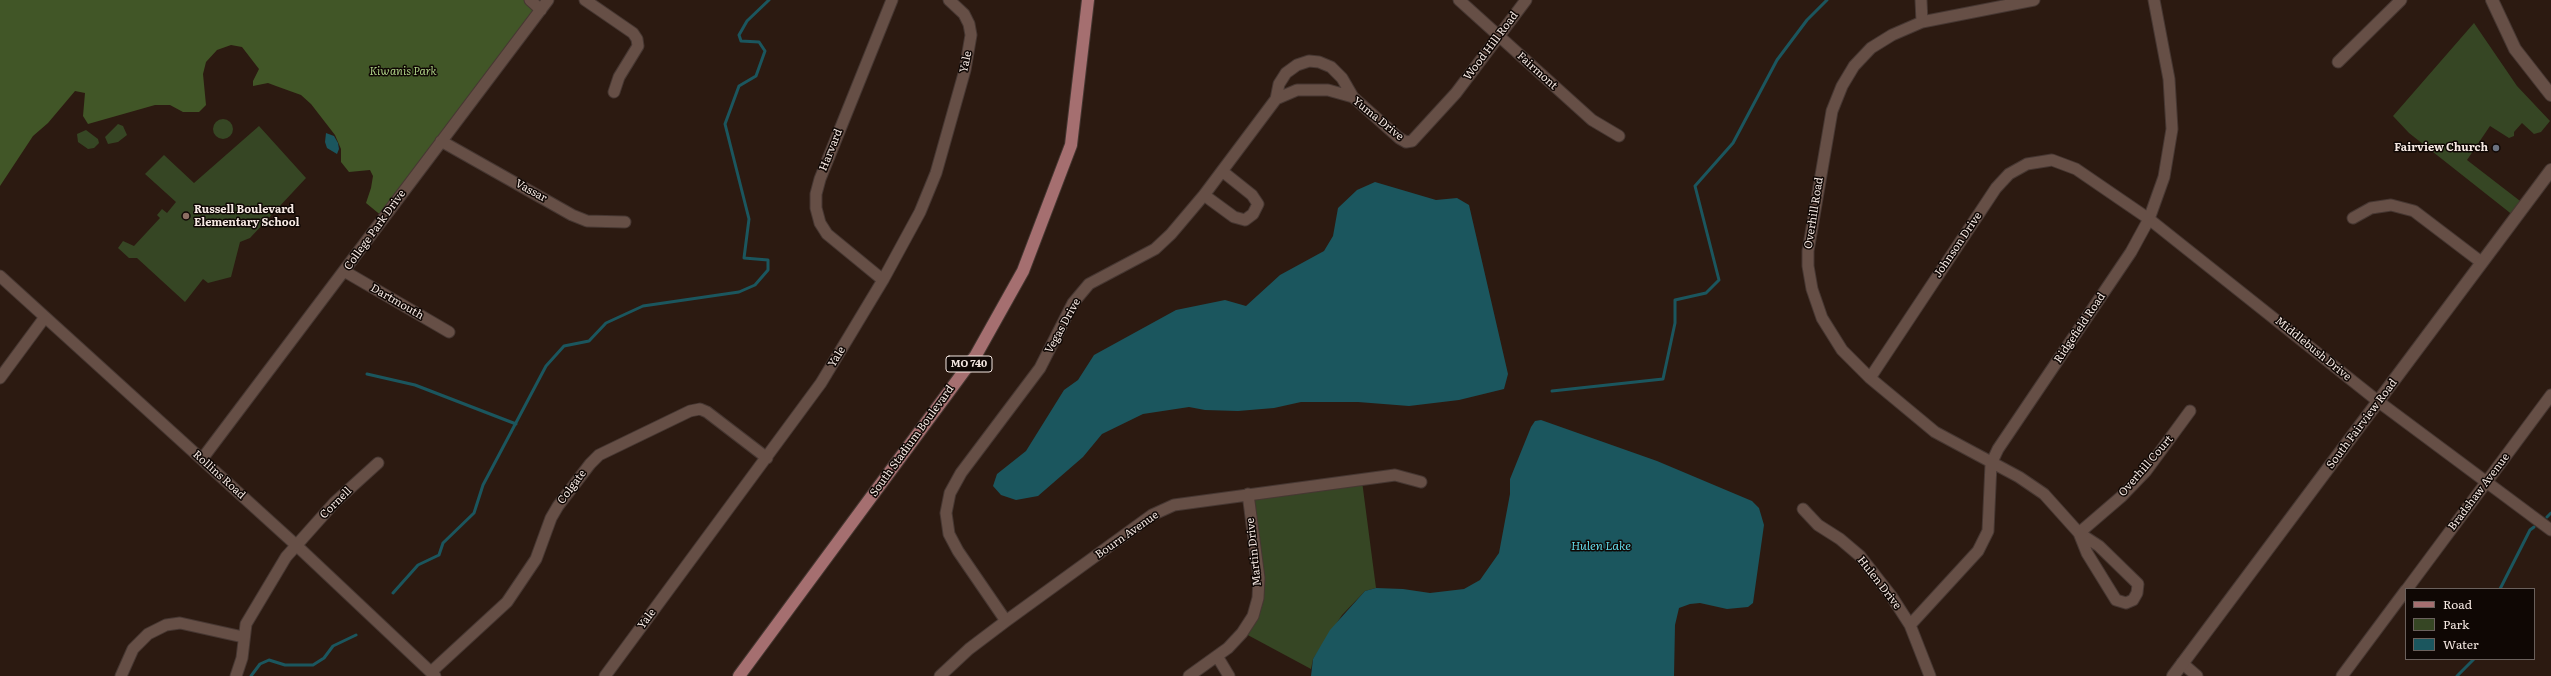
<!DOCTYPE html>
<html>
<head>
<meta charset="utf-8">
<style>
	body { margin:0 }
	#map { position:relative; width:2551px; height:676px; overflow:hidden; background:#2c1a11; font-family:Literata,serif }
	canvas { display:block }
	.legend { position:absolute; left:2405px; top:588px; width:130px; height:72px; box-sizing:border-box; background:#0f0704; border:1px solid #6b615d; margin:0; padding:5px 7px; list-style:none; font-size:12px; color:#f5e8e2 }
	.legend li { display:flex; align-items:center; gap:8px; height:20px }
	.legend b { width:20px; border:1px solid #6b615d }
</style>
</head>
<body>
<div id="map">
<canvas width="2551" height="676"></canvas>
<ul class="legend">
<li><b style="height:5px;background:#a56f70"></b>Road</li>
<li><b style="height:11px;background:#364624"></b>Park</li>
<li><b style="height:11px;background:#1b565e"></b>Water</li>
</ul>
</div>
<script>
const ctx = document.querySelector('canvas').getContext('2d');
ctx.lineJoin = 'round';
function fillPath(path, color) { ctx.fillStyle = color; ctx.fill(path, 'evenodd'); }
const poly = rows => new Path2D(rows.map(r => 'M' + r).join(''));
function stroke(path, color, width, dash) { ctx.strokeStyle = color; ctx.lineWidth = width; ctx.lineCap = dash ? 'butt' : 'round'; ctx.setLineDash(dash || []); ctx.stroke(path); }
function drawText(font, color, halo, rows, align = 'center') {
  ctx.font = font + ' Literata,serif'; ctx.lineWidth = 3; ctx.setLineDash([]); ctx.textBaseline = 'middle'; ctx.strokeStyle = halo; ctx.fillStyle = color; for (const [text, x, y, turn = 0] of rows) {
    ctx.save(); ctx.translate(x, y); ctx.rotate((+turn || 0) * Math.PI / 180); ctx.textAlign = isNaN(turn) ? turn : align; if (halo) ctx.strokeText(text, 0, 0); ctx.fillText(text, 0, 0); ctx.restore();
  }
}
const green = poly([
	[2474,23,2517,86,2550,121,2541,132,2534,134,2522,123,2514,132,2514,136,2509,138,2490,126,2467,160,2524,204,2514,216,2409,133,2393,116],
	'213 129a10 10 0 1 1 20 0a10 10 0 1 1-20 0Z',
	[118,124,123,126,127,135,118,142,108,144,105,137],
	[259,126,306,178,250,238,240,242,231,277,208,283,203,279,185,302,137,258,129,258,118,248,123,241,134,246,160,218,157,215,162,209,167,213,176,202,145,174,164,155,194,183],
	[86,130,98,139,99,143,94,148,88,149,78,142,77,134],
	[1362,481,1376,588,1365,591,1342,615,1313,659,1311,669,1244,633,1259,598,1249,494]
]);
const forest = poly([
	[0,0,530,0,541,10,383,217,366,203,371,188,373,176,370,170,349,172,341,162,341,149,335,135,311,104,301,95,276,86,268,83,253,86,253,81,259,69,242,47,231,45,217,50,206,62,203,74,206,105,199,112,183,112,170,105,155,105,88,124,83,116,85,93,75,91,48,123,33,136,0,186]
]);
const water = poly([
	[326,133,334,136,338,143,339,149,337,154,327,148,325,142],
	[1375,182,1436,200,1457,198,1469,205,1508,374,1504,389,1459,400,1409,406,1358,402,1301,402,1274,408,1238,411,1205,410,1189,407,1143,414,1102,434,1083,457,1038,496,1016,500,1001,495,993,486,997,474,1026,451,1064,390,1078,380,1094,355,1176,310,1225,300,1246,306,1280,275,1324,251,1333,236,1338,208,1357,190],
	[1541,420,1657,461,1752,501,1759,508,1764,525,1753,603,1748,607,1727,609,1700,603,1690,604,1679,608,1675,625,1674,676,1311,676,1313,659,1330,630,1365,591,1376,588,1403,589,1430,593,1464,589,1480,580,1499,553,1510,494,1510,479,1531,427,1535,421]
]);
const stream = poly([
	[367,374,415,385,516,424],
	[1552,391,1663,379,1675,323,1675,300,1706,293,1719,280,1695,186,1733,143,1777,60,1807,20,1827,0],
	[2547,517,2551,513],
	[2500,589,2530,530,2534,527],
	[393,593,418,565,439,555,443,543,474,513,483,485,546,366,564,346,589,341,606,323,643,306,739,292,755,285,768,270,768,260,744,258,749,219,725,124,739,86,756,76,765,51,759,42,741,41,739,35,747,21,769,0],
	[251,676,260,664,269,660,285,665,313,665,324,658,333,646,356,635],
	[2457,676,2474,659]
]);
const minor = poly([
	[530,0,541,10],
	[585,0,633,33,637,39,638,46,619,77,614,92],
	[1459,0,1592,120,1619,136],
	[1921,0,1922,22],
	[2034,0,1922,22,1892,35,1871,48,1854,66,1842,86,1832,111,1808,251,1808,266,1812,289,1822,318,1842,350,1870,378,1935,432,2019,477,2044,494,2079,533,2099,546,2138,584,2137,593,2133,600,2126,603,2116,600,2087,553,2079,533],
	[2338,62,2401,0],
	[1276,99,1279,84,1286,73,1297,65,1309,61,1319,62,1331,67,1342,78,1353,97],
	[441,141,572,215,587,221,625,222],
	[1204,195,1234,217,1245,220,1253,214,1258,204,1252,195,1222,171],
	[2353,218,2371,208,2391,205,2414,211,2481,262],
	[344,271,449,332],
	[0,276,296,545,435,676],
	[883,280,827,234,820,223,816,208,816,194,820,179,892,0],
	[0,378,45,317],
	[1870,378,1996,188,2009,174,2027,164,2052,160,2076,169,2149,219,2379,402,2551,530],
	[202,459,548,0],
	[1803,509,1818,525,1840,539,1860,556,1892,597,1910,625,1930,676],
	[2079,533,2122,496,2146,471,2190,411],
	[2407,589,2551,395],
	[1006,621,958,551,949,534,946,513,950,493,961,473,1040,368,1073,303,1089,284,1155,249,1171,234,1204,195,1276,99,1297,90,1328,90,1353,97,1399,138,1406,142,1412,141,1456,93,1526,0],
	[1910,625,1978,551,1988,531,1991,464,1998,449,2131,252,2149,219,2164,177,2172,129,2169,79,2154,0],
	[1217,656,1229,676],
	[2182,663,2197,676],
	[431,672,507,602,536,559,551,518,558,506,590,464,599,455,690,411,700,409,707,412,767,458],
	[121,676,133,649,148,634,166,625,180,623,243,637],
	[236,676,242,658,246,624,286,557,335,502,378,463],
	[605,676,821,383,883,280,920,212,936,173,965,70,971,35,969,24,964,14,949,0],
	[940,676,969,649,1006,621,1152,515,1174,505,1395,475,1421,482],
	[1189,676,1228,648,1242,633,1253,616,1258,598,1259,578,1248,494],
	[2342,676,2406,590]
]);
const tertiary = poly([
	[2492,0,2515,49,2551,95],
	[2173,676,2551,170]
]);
const primary = poly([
	[739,676,976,355,1023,271,1071,145,1088,0]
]);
const markers = [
	[2496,148,4,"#6b7280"],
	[186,216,4,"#8d6e63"]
];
const shields = [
	[969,364,46]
];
const shieldNames = [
	["MO 740",969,364]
];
const streetNames = [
	["Wood Hill Road",1491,46,-53],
	["Yale",966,62,-78],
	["Fairmont",1537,71,42],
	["Yuma Drive",1378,119,39],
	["Harvard",831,150,-68],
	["Vassar",531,191,29],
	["Overhill Road",1814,213,-81],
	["College Park Drive",375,230,-54],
	["Johnson Drive",1958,245,-56],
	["Dartmouth",397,302,30],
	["Vegas Drive",1063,326,-61],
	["Ridgefield Road",2080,328,-56],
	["Middlebush Drive",2313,349,39],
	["Yale",837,357,-59],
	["South Fairview Road",2362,424,-53],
	["South Stadium Boulevard",912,441,-54],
	["Overhill Court",2146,466,-49],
	["Rollins Road",219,475,42],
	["Colgate",572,487,-53],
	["Bradshaw Avenue",2479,492,-53],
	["Cornell",336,503,-45],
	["Bourn Avenue",1127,535,-35],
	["Martin Drive",1254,552,-96],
	["Hulen Drive",1879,583,52],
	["Yale",647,619,-53]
];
const parkNames = [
	["Kiwanis Park",403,72]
];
const poiNames = [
	["Fairview Church",2488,148],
	["Russell Boulevard",194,210,"left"],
	["Elementary School",194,223,"left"]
];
const waterNames = [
	["Hulen Lake",1601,546]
];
fillPath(green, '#364624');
fillPath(forest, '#415627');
fillPath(water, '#1b565e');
stroke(stream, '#1b565e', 3);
stroke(minor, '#463732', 13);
stroke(tertiary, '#463732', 14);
stroke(primary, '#463732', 14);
stroke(minor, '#664f46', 11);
stroke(tertiary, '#664f46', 12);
stroke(primary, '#a56f70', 12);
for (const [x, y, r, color] of markers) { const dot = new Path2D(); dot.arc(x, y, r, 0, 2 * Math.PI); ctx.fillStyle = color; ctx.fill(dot); stroke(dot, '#0f0704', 1.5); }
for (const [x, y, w] of shields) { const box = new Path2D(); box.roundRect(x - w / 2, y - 8, w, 16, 3); ctx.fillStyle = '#0f0704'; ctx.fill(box); stroke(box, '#f5e8e2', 1); }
drawText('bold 10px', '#f5e8e2', null, shieldNames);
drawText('11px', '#f5e8e2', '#0f0704', streetNames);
drawText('italic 11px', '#add086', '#0f0704', parkNames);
drawText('bold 11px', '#f5e8e2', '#0f0704', poiNames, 'right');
drawText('italic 12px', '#63d6e5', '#0f0704', waterNames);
</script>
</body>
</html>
